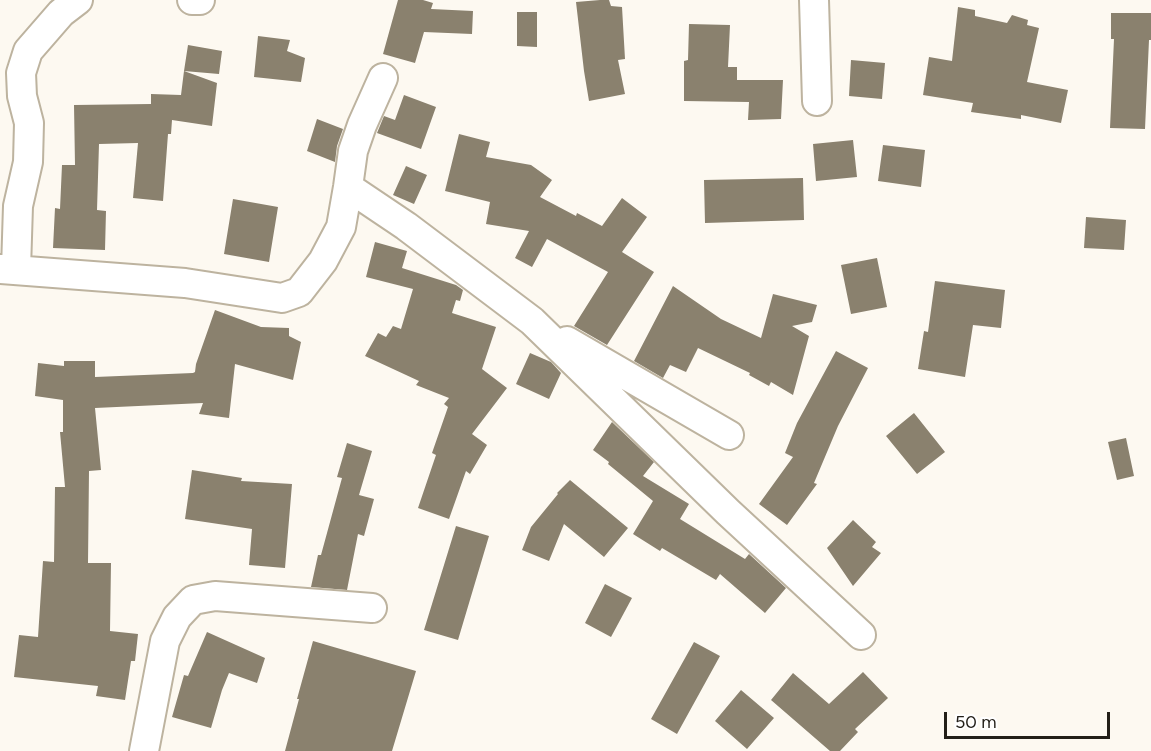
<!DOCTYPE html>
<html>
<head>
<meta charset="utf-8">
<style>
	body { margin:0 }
	#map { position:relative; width:1151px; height:751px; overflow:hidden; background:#fdf9f1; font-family:Figtree,sans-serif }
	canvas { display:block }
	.scale { position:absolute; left:944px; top:712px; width:166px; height:27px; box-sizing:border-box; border:3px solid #231f18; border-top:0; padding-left:8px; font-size:18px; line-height:21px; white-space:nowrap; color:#231f18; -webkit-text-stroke:4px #fff; paint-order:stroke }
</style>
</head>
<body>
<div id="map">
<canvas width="1151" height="751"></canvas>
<div class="scale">50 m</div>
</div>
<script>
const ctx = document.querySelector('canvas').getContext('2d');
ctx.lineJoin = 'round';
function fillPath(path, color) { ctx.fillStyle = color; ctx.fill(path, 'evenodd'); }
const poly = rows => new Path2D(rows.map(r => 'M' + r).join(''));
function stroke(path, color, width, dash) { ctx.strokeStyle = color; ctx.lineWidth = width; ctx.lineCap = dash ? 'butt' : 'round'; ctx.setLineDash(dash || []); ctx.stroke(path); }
const building = poly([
	[398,0,423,0,433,3,431,9,473,11,472,34,424,32,415,63,383,54],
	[600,0,609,0,611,6,622,7,625,59,618,60,625,94,589,101,584,71,576,2],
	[958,7,975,10,975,16,1007,23,1012,15,1028,20,1027,25,1039,28,1027,82,1068,90,1061,123,1021,115,1021,119,971,112,973,103,923,95,929,57,952,61],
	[517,12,537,12,537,47,517,46],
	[1111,13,1151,13,1151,40,1149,40,1145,129,1110,128,1114,39,1111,39],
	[689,24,730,25,728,67,737,67,737,80,783,80,781,119,748,120,749,102,684,101,684,61,688,60],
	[258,36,290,40,287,51,305,58,301,82,254,77],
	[188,45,222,51,219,74,184,71],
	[851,60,885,63,882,99,849,96],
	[184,71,217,83,212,126,172,120,171,134,168,134,163,201,133,198,138,143,99,144,97,210,106,211,105,250,53,248,55,208,60,209,62,165,75,165,74,105,151,104,151,94,181,95],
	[404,95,436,107,421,149,377,133,384,116,395,120],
	[317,119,343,129,337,146,335,162,307,151],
	[459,134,490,142,486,157,531,165,552,180,540,197,576,216,577,213,602,226,622,198,647,217,622,252,654,272,607,345,574,326,608,272,547,239,532,267,515,258,529,231,486,224,490,202,445,191],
	[853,140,857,177,816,181,813,144],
	[883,145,925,150,921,187,878,181],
	[406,166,427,175,414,204,393,195],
	[803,178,804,220,705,223,704,180],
	[233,199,278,207,269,262,224,254],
	[1086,217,1126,220,1124,250,1084,248],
	[375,242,407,251,402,268,456,285,463,290,460,301,456,300,452,313,496,327,482,369,507,388,472,434,487,445,470,474,466,471,449,519,418,508,436,455,432,453,448,407,444,404,449,398,416,385,419,381,365,356,378,333,386,337,393,326,401,329,413,289,366,277],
	[877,258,887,307,851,314,841,265],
	[935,281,1005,290,1001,328,973,325,965,377,918,369,924,331,928,332],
	[673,286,721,319,761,338,773,294,817,305,812,322,792,326,809,336,793,395,771,382,769,386,749,375,750,373,698,348,686,372,670,365,663,378,634,361],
	[215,310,261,327,289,328,289,336,301,342,293,380,235,364,229,418,199,414,203,403,95,408,101,470,89,471,88,563,111,563,110,631,138,634,135,661,131,661,125,700,96,696,98,686,14,677,19,635,38,637,43,561,54,562,55,487,65,487,60,432,63,432,63,400,35,396,38,363,64,366,64,361,95,361,95,377,193,373,195,372,196,364],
	[836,351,868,368,838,426,814,483,817,484,787,525,759,504,793,457,785,453,797,423],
	[530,353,551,362,561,373,549,399,516,384],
	[914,413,945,452,917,474,886,436],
	[612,422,654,462,643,476,689,504,680,519,745,559,749,554,786,588,765,613,720,574,716,580,662,548,660,551,633,534,653,501,608,464,609,462,593,450],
	[1126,438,1134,476,1117,480,1108,442],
	[347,443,372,451,359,495,374,499,364,536,358,534,347,590,311,587,318,555,321,555,342,478,337,477],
	[192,470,242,478,241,481,292,484,285,568,249,565,252,529,185,519],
	[570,480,628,528,604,557,564,524,549,561,522,550,531,527,558,494,557,493],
	[853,520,876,542,872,547,881,553,853,586,827,548],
	[456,526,489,536,458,640,424,630],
	[605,584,632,598,611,637,585,623],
	[207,632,265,658,257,683,229,673,222,690,211,728,172,717,184,675,188,676],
	[313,641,416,671,392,751,285,751,299,699,297,699],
	[694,642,720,656,677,734,651,719],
	[863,672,888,698,855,729,858,732,840,751,830,751,771,700,793,673,829,704],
	[741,690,774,718,747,749,715,721]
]);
const minor = poly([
	[192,0,200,0],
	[814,0,817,101],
	[348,187,406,226,532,321,728,512,861,635],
	[0,269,185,283,282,298,299,292,323,261,341,227,348,187,353,151,362,125,383,78],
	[16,269,18,206,28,162,29,123,22,96,21,73,28,51,61,13,78,0],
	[567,341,729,435],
	[144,751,165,641,177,617,193,600,215,596,372,608]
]);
fillPath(building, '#8a816e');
stroke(minor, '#bdb39f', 32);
stroke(minor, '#fff', 28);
</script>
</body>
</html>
